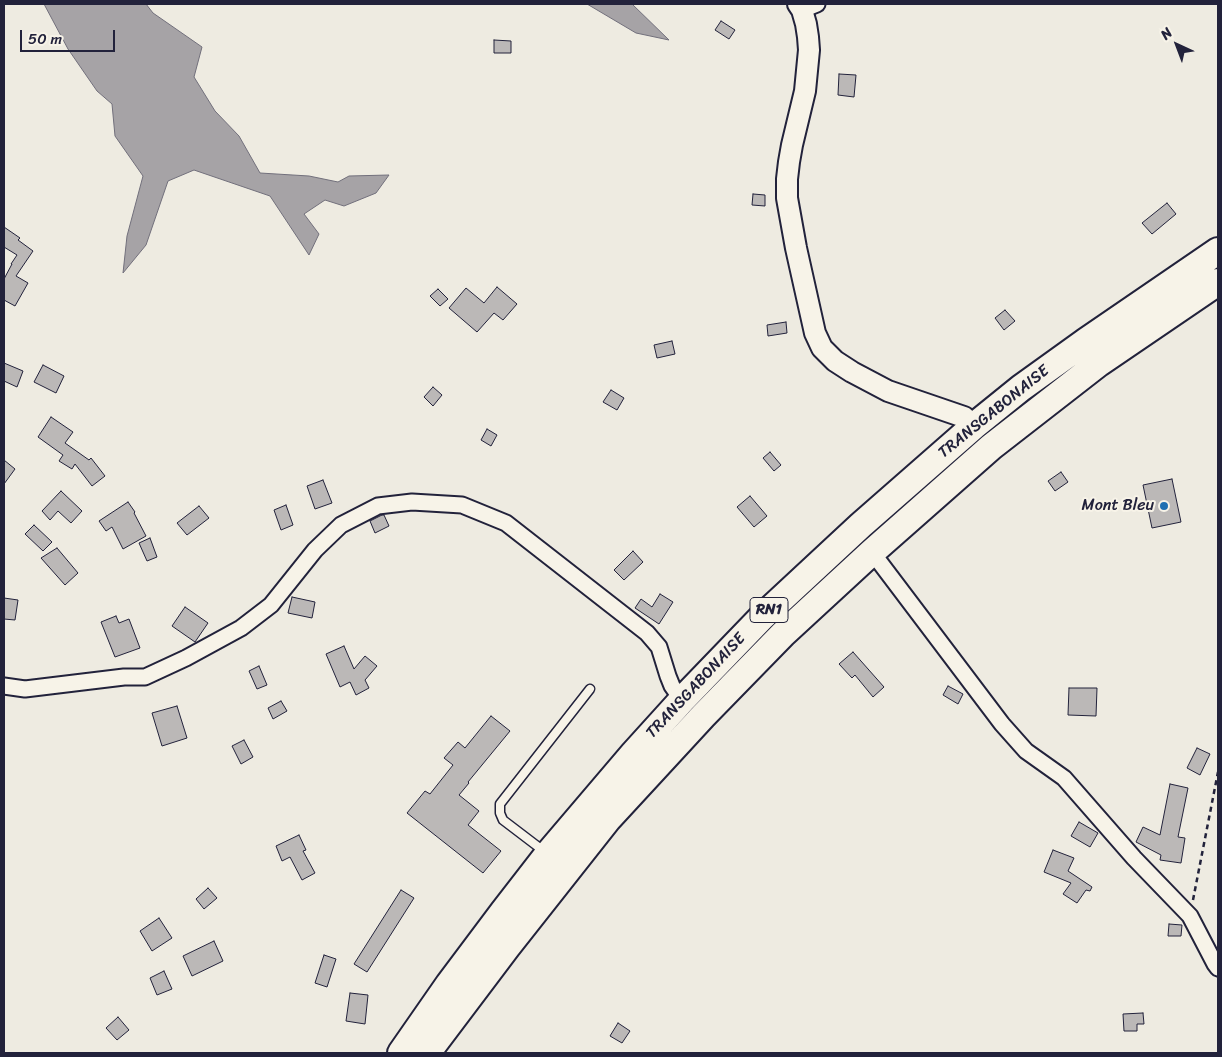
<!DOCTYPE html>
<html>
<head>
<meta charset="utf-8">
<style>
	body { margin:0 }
	#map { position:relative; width:1222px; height:1057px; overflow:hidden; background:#eeebe1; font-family:Sriracha,sans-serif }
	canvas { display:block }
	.frame { position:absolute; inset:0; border:5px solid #22223b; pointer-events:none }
	.north { position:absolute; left:1152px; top:20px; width:50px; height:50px; -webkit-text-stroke:4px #f7f3e8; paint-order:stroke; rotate:317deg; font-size:14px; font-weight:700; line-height:20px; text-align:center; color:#22223b }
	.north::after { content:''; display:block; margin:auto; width:18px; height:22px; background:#22223b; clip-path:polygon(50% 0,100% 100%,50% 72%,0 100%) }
	.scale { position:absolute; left:20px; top:30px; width:95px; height:22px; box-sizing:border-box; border:2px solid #22223b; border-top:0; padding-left:6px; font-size:15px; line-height:18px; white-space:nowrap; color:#22223b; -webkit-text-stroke:4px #f7f3e8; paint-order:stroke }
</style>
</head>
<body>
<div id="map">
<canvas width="1222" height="1057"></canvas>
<div class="frame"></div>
<div class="north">N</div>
<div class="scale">50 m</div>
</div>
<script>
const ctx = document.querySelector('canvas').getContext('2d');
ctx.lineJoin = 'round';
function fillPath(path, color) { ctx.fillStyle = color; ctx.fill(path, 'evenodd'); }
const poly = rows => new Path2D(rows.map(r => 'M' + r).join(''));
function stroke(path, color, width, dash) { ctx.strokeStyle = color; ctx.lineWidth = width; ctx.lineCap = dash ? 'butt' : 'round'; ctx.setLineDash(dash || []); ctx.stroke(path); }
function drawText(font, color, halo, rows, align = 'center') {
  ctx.font = font + ' Sriracha,sans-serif'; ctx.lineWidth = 4; ctx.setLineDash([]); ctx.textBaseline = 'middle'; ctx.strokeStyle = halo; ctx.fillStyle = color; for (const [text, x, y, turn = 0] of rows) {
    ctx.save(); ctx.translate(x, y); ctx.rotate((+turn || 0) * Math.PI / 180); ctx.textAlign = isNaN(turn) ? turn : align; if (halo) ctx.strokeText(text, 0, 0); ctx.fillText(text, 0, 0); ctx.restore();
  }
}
const water = poly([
	[44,4,146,4,153,13,202,47,194,77,215,111,239,136,260,173,309,176,338,182,349,176,389,175,376,193,344,206,325,200,304,214,319,234,309,255,270,196,194,170,168,181,146,245,123,273,127,236,143,176,115,136,112,104,97,91,68,49,44,4],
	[587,4,632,4,669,40,636,33,587,4]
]);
const building = poly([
	[721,21,735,30,729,39,715,30,721,21],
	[494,40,511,41,511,53,494,53,494,40],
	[839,74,856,75,854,97,838,95,839,74],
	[753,194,765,195,765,206,752,205,753,194],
	[1167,203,1176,214,1152,234,1142,223,1167,203],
	[4,227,20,238,18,240,33,251,16,276,28,283,15,306,4,300,4,279,12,264,11,264,17,255,4,247,4,227],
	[497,287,517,304,503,320,494,313,477,332,449,308,466,288,484,303,497,287],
	[438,289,448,299,440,306,430,296,438,289],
	[1005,310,1015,321,1004,330,995,318,1005,310],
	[786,322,787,333,768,336,767,325,786,322],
	[672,341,675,354,657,358,654,345,672,341],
	[4,363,23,371,17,387,4,381,4,363],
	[43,365,64,376,56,393,34,382,43,365],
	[433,387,442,395,433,406,424,397,433,387],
	[611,390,624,398,617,410,603,402,611,390],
	[51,417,73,432,65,443,89,460,91,458,105,476,92,486,75,464,72,469,59,461,63,455,38,437,51,417],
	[487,429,497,435,491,446,481,440,487,429],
	[770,452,781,465,774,471,763,458,770,452],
	[4,460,15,469,4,484,4,460],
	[1061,472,1068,482,1055,491,1048,481,1061,472],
	[1172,479,1181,522,1152,528,1143,485,1172,479],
	[323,480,332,503,315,509,307,486,323,480],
	[61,491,82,511,71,523,58,511,50,520,42,511,61,491],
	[750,496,767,516,754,527,737,507,750,496],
	[128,502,135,512,134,513,146,536,123,549,112,527,106,531,99,521,128,502],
	[286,505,293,525,281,530,274,510,286,505],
	[199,506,209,518,187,535,177,523,199,506],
	[382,515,384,515,389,526,375,533,370,521,382,515],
	[34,525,52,542,43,551,25,534,34,525],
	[150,538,157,557,147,561,139,543,150,538],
	[57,548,78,573,65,585,41,558,57,548],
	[633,551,643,562,624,580,614,570,633,551],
	[660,594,673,602,659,624,635,608,641,599,652,607,660,594],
	[292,597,315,602,312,618,288,613,292,597],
	[4,598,18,600,15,620,4,619,4,598],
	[185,607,208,623,195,642,172,626,185,607],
	[116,616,119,623,129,619,140,648,115,657,101,622,116,616],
	[344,646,354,669,365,656,377,666,365,680,369,688,356,695,350,682,340,687,326,654,344,646],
	[853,652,884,687,873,697,855,675,852,678,839,664,853,652],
	[259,666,267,685,257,689,249,671,259,666],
	[948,686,963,694,958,704,943,695,948,686],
	[1069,688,1097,688,1096,716,1068,715,1069,688],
	[281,701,287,711,273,719,268,708,281,701],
	[177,706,187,738,162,746,152,713,177,706],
	[491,716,510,731,468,782,469,783,459,795,479,811,468,825,501,851,483,873,407,813,425,791,430,794,453,765,444,758,458,742,465,748,491,716],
	[244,740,253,757,241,764,232,746,244,740],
	[1197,748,1210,754,1200,775,1187,768,1197,748],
	[1170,784,1188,788,1178,837,1185,838,1181,863,1160,860,1161,855,1136,842,1143,827,1160,835,1170,784],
	[1079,822,1098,833,1090,847,1071,836,1079,822],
	[299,835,306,850,303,851,315,873,302,880,290,857,282,861,276,846,299,835],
	[1053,850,1074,858,1068,871,1092,887,1090,891,1086,890,1077,903,1063,894,1071,883,1044,872,1053,850],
	[208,888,217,898,204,909,196,899,208,888],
	[401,890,414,898,367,972,354,964,401,890],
	[159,918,172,938,152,951,140,931,159,918],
	[1169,924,1182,925,1181,936,1168,936,1169,924],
	[214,941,223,961,192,976,183,956,214,941],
	[324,955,336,959,327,987,315,983,324,955],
	[164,971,172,989,157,995,150,978,164,971],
	[350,993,368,995,365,1024,346,1021,350,993],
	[1143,1013,1144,1024,1137,1024,1137,1031,1124,1031,1123,1014,1143,1013],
	[118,1017,129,1030,117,1040,106,1028,118,1017],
	[618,1023,630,1031,622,1043,610,1036,618,1023]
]);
const path = poly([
	[1193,900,1218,772]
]);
const lane = poly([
	[545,852,503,820,500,813,500,804,590,689]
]);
const street = poly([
	[802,10,817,4],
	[872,552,1002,724,1026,751,1064,778,1134,858,1190,916,1215,964,1218,968],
	[4,686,25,689,124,677,145,677,186,658,241,628,271,605,315,550,341,525,378,506,412,502,462,505,506,523,647,633,659,647,668,676,672,686,682,700]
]);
const secondary = poly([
	[798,4,802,10,806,24,808,37,809,50,805,91,792,145,789,162,787,179,787,198,796,248,815,333,822,348,835,361,852,372,888,391,964,417,974,426]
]);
const highway = poly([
	[401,1053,449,984,503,912,548,854,634,753,682,700,762,617,861,525,974,426,1021,388,1085,342,1218,251],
	[427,1053,507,947,608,819,703,716,783,634,872,552,991,447,1099,363,1218,282]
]);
const markers = [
	[1164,506,5,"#1f6fb2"]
];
const shields = [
	[769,610,38]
];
const shieldNames = [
	["RN1",769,610]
];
const streetNames = [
	["TRANSGABONAISE",994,412,-39],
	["TRANSGABONAISE",696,686,-47]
];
const poiNames = [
	["Mont Bleu",1154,506]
];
fillPath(water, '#a6a3a6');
stroke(water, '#716f7b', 1);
fillPath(building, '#bbb8b7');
stroke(building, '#22223b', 1);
stroke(lane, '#22223b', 11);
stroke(street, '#22223b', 19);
stroke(secondary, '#22223b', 24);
stroke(highway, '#22223b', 30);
stroke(path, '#22223b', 2.5, [5, 4]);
stroke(lane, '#f7f3e8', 8);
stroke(street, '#f7f3e8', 15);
stroke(secondary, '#f7f3e8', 20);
stroke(highway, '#f7f3e8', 26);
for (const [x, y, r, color] of markers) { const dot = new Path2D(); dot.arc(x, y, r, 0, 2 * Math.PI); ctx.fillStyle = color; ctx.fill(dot); stroke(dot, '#f7f3e8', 2); }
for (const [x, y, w] of shields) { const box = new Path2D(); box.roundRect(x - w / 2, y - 12.5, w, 25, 4); ctx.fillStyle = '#f7f3e8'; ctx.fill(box); stroke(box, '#22223b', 1); }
drawText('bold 15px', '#22223b', null, shieldNames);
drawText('16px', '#22223b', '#f7f3e8', streetNames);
drawText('16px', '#22223b', '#f7f3e8', poiNames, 'right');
</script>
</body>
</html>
